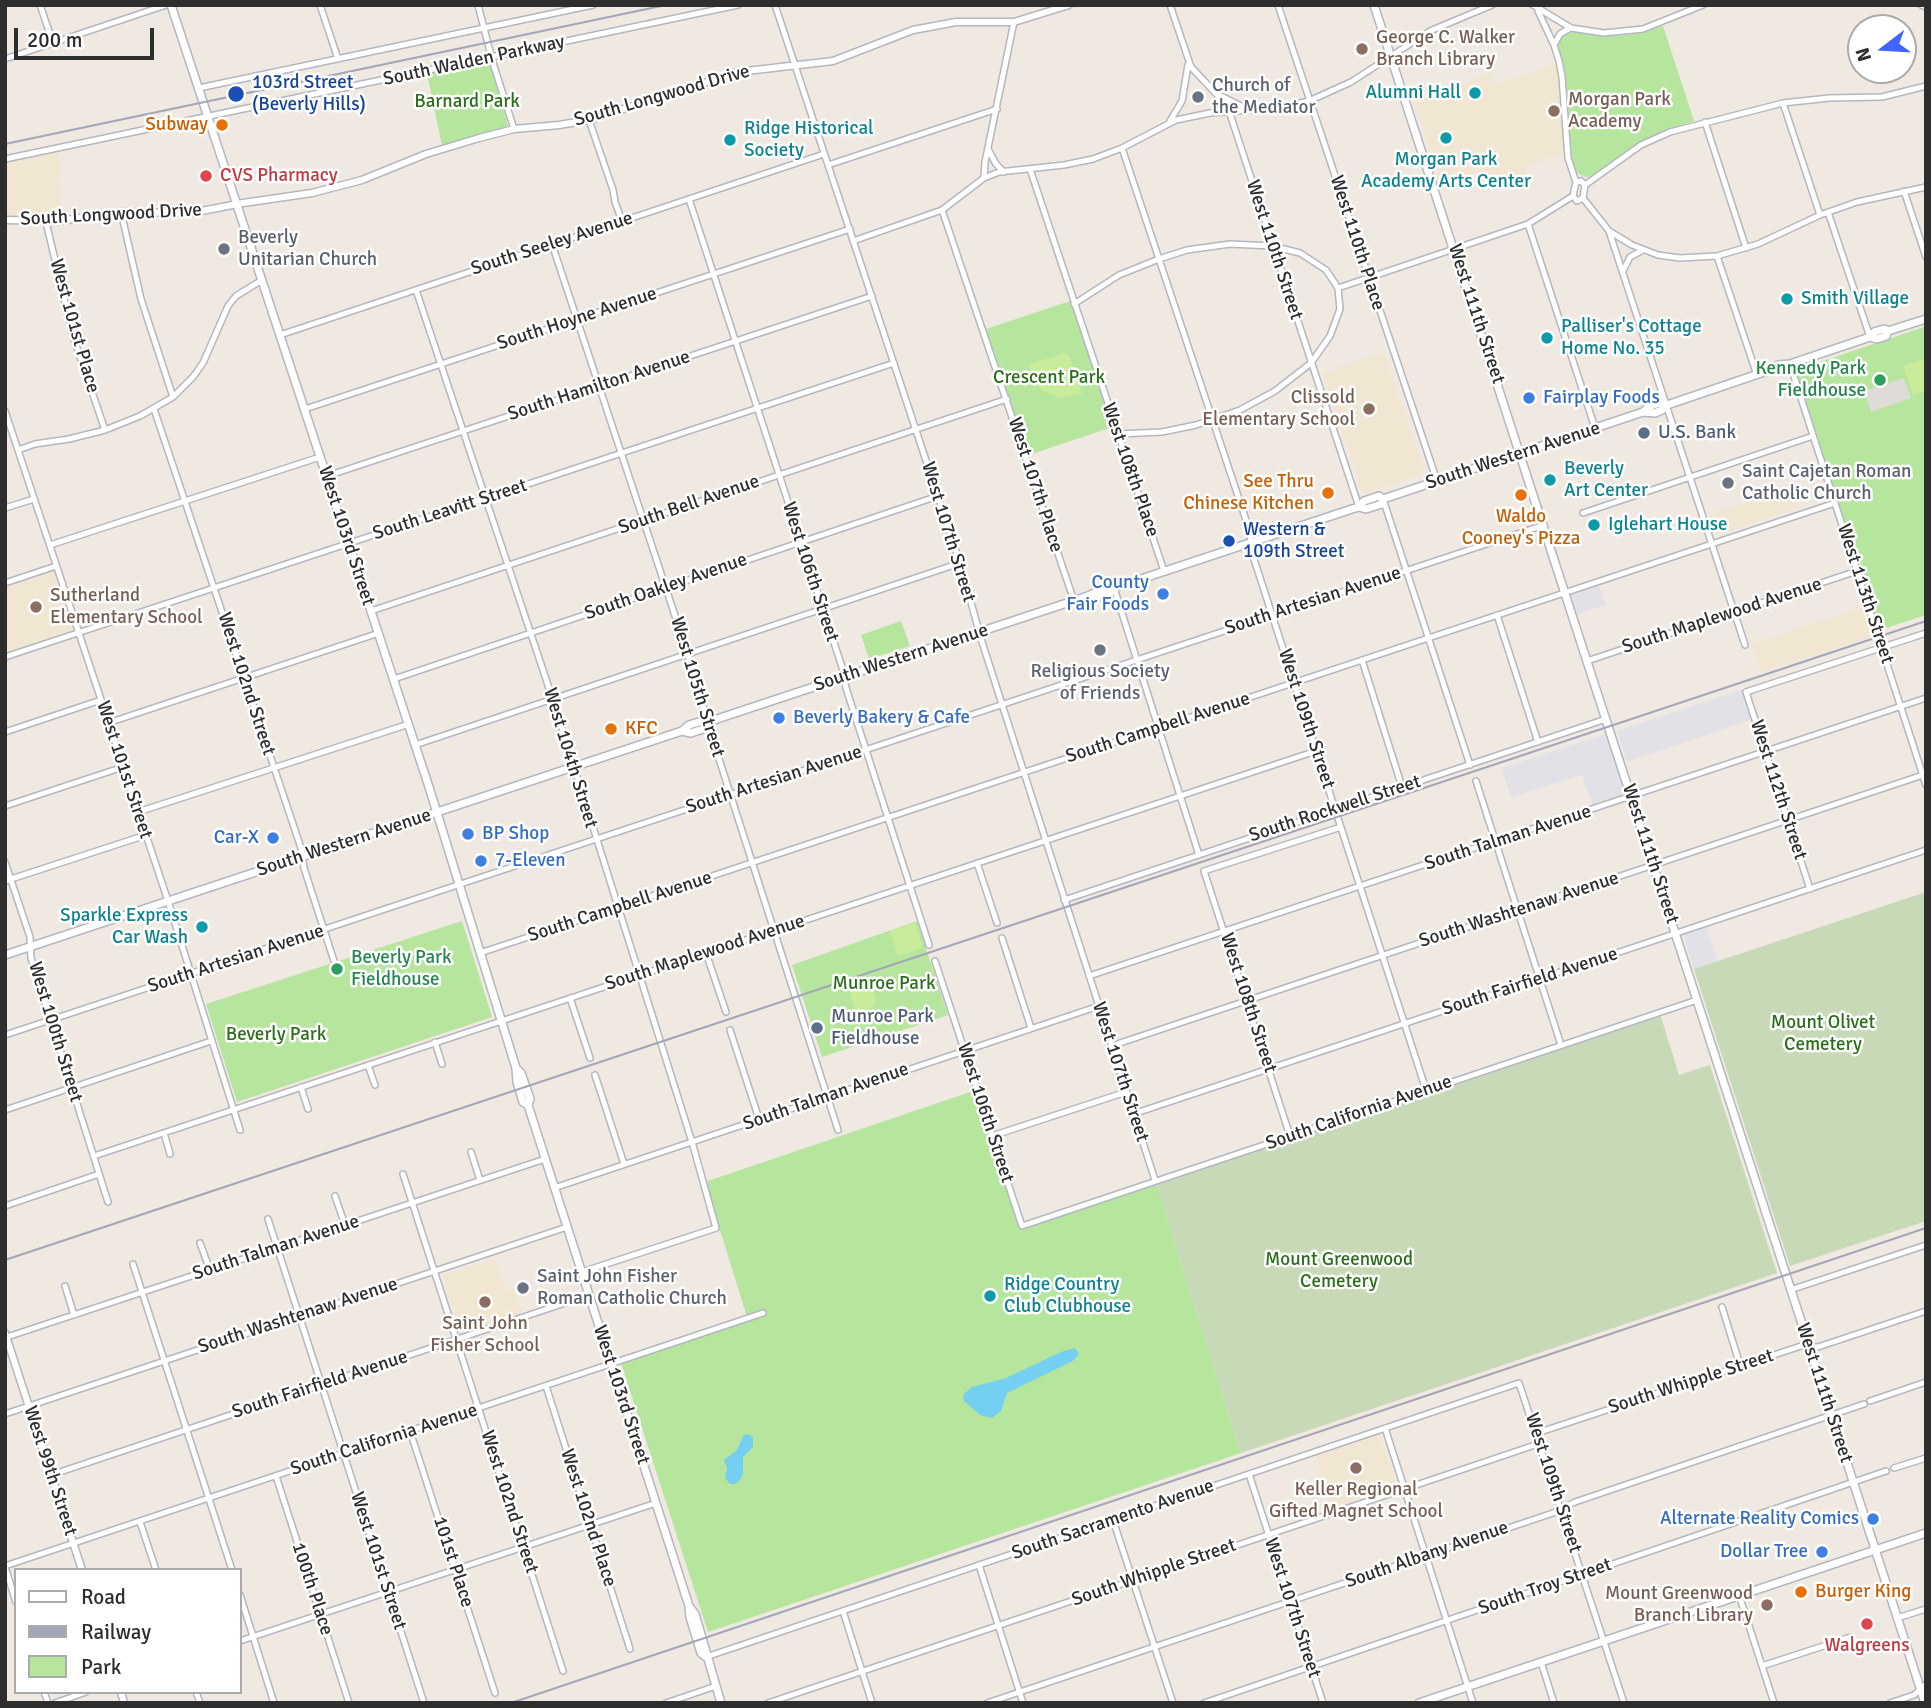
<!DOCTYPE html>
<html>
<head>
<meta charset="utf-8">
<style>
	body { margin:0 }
	#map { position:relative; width:1931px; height:1708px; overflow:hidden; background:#efe9e1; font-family:Signika,sans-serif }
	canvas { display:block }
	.frame { position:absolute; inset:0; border:7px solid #2e2e2e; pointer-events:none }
	.legend { position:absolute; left:14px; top:1568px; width:228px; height:126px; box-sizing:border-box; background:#fff; border:2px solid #ababab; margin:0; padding:9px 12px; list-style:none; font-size:21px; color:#2e2e2e }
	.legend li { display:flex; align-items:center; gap:14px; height:35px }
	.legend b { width:35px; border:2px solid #ababab }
	.north { position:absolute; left:1847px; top:14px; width:70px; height:70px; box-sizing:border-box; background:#fff; border:2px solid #ababab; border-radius:50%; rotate:253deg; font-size:19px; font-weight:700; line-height:28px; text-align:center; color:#2e2e2e }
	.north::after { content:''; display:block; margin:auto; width:24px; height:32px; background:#4264fb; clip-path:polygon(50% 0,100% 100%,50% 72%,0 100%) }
	.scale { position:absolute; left:14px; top:28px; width:140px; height:32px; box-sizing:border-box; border:4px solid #2e2e2e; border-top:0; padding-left:9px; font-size:21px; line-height:24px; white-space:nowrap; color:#2e2e2e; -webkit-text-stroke:5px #fff; paint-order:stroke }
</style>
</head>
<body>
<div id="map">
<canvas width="1931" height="1708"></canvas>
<div class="frame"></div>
<ul class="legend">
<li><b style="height:9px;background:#fff"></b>Road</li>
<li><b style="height:9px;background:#a3a6b8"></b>Railway</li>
<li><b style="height:19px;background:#b6e59e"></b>Park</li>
</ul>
<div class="north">N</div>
<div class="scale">200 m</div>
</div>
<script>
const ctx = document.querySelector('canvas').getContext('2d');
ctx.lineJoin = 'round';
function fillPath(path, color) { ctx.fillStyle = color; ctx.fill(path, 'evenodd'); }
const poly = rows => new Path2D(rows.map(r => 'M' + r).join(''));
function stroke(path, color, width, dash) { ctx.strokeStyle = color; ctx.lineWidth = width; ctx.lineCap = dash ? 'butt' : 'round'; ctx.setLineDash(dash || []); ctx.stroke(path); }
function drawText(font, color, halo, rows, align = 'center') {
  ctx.font = font + ' Signika,sans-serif'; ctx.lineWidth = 5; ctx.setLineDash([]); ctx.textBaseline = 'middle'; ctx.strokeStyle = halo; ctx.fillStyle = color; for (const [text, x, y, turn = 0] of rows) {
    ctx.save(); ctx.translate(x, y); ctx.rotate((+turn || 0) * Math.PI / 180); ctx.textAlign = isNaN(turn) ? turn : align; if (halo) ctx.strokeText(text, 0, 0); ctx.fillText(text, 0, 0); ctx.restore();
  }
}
const industrial = poly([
	[1599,585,1606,605,1577,614,1571,594],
	[1746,688,1756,718,1627,762,1617,731],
	[1606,734,1625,795,1593,806,1582,775,1511,797,1501,768],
	[1705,922,1718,961,1694,969,1682,929]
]);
const education = poly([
	[1663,26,1694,121,1667,129,1652,136,1628,150,1598,174,1584,177,1577,173,1570,151,1525,166,1528,176,1482,190,1476,172,1441,184,1413,101,1492,73,1496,84,1562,62,1559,42,1563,36,1570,31,1618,36,1641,33],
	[57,151,62,217,5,217,5,162],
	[1384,352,1425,474,1363,494,1322,373],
	[1789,483,1797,508,1717,535,1710,514,1754,500,1753,495],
	[55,570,75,631,5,654,5,586],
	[1862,608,1872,636,1761,672,1752,644],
	[495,1259,505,1291,514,1288,522,1312,461,1332,443,1275],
	[1379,1433,1397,1486,1331,1508,1316,1454]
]);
const green = poly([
	[1663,26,1694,121,1667,129,1652,136,1628,150,1594,176,1587,177,1581,175,1575,170,1572,158,1566,78,1558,49,1560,39,1570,31,1618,36,1641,33],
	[489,60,508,126,442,146,427,73],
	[1070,301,1112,427,1029,455,986,329],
	[1924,327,1926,615,1880,630,1796,370],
	[901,621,910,646,869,659,861,635],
	[462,921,492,1017,237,1102,206,1004],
	[917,921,948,1015,822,1057,792,965],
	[976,1090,1020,1227,1156,1183,1241,1453,708,1632,621,1363,748,1320,705,1182]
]);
const cemetery = poly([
	[1926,892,1926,1221,1790,1266,1694,969],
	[1660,1014,1679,1075,1710,1065,1777,1273,1241,1453,1156,1183]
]);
const pitch = poly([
	[1065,353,1069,355,1082,394,1060,398,1045,392,1039,387,1028,365],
	[1926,358,1926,390,1913,395,1903,366],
	[915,923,923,948,898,956,890,931],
	[869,984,876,996,875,1004,867,1010,855,1011,850,995,854,990]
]);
const plaza = poly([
	[1904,378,1911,398,1871,412,1864,391]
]);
const water = poly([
	[1075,1348,1079,1354,1073,1361,1007,1393,1001,1411,992,1418,980,1415,963,1400,964,1394,972,1387,1006,1378,1061,1352],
	[747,1434,753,1437,753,1447,743,1457,743,1473,740,1480,735,1484,730,1484,725,1478,727,1468,724,1460,737,1450,743,1436]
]);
const minor = poly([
	[40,5,53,43],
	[320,5,338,59],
	[478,5,493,63,514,129],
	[775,5,960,563,982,642,1155,1180],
	[1170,5,1191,67,1222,100,1230,114,1359,507],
	[1278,5,1437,481],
	[1533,5,1571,28,1604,33,1643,29,1703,5],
	[1921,5,1926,7],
	[1538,11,1554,45,1559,61,1562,77,1568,158,1576,182],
	[1554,45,1560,34,1570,28],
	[5,59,166,5],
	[199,88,593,5],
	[1221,96,1249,110],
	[1783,103,1820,215],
	[589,120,613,190,615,202,622,221],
	[1170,121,1182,101,1188,65],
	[1705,122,1746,248],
	[1122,148,1250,532,1252,553,1426,1090],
	[988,149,996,164,1004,172],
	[5,159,738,5],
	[828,165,997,109],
	[1030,169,1164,571],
	[984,178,985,162,1014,22],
	[1581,181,1585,185,1583,198,1577,201,1573,196,1576,182,1581,181],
	[1585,185,1641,145,1670,132,1783,103,1829,98,1882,97,1926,86],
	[1904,191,1926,257],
	[1583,198,1609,231,1745,645],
	[689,199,842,667,846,688,929,945],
	[942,210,1074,601],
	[121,212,141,299,173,397],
	[1828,212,1870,337],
	[46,222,73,336,105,430],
	[1528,224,1595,428],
	[1609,231,1632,245,1658,255,1680,258,1717,256,1758,244,1820,215,1857,202,1926,187],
	[853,241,942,210,984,178,999,172,1064,165,1093,159,1122,148,1176,120,1210,113,1279,108,1309,101,1351,82,1430,31,1492,5],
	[552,244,688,655,711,734,838,1130],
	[1717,256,1757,375],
	[1623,271,1630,257,1643,250],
	[1338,288,1528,224,1573,196],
	[416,290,555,706,692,1142,716,1228,582,1272],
	[1074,304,1119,275,1159,259,1187,250,1230,244,1272,246,1300,253,1326,270,1338,288,1340,309,1330,336,1311,363,1275,391,1240,410,1196,425,1162,432,1118,434],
	[280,335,824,154],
	[1790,364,1926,785],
	[154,409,301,848,304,868,334,961],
	[305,409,850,229],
	[5,411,168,901,240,1130],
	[18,450,35,444,69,439,105,430,140,416,173,397,193,377,203,363,228,306,236,296,262,280],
	[327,476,872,296],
	[1383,499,1470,765],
	[5,508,34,499],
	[1583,513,1813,436],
	[50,545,320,457],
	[5,583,56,566],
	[1114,588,1199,855],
	[371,611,1007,399],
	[1497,615,1538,742],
	[5,657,894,363],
	[1362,660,1402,787],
	[1587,661,1857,571],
	[394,679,938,496],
	[108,723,379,633],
	[5,732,101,700],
	[415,745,960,563],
	[1476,781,1561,1045],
	[5,806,123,767],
	[138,812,409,724],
	[5,862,30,937,31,958,108,1202],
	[977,863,997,923],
	[5,881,146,835],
	[1810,889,1746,692,1926,633],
	[1064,900,1606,719],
	[1002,938,1031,1028],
	[480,953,1835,503],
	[706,953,726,1012],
	[935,961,1022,1226,1697,1000],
	[1089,976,1926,698],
	[570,998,590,1058],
	[730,1030,759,1119],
	[5,1035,1544,525],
	[435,1042,442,1064],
	[1111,1046,1926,774],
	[368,1065,375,1085],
	[595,1075,624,1164],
	[301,1087,308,1109],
	[5,1110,211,1041],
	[1133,1114,1926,850],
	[164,1133,170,1154],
	[992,1136,1126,1092],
	[1290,1136,1204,871,1341,827],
	[471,1152,480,1180],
	[94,1156,1316,751],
	[403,1174,563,1671],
	[554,1188,1099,1006],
	[335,1196,345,1225],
	[5,1206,99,1174],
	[268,1219,424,1703],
	[200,1243,210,1270],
	[133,1264,232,1570],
	[65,1286,74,1315],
	[1790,1290,1926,1245],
	[1722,1307,1740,1365],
	[7,1337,545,1159],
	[546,1386,630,1649],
	[1870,1401,1926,1382],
	[5,1414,567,1227],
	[1385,1428,1473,1703],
	[410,1431,495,1693],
	[1537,1433,1801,1346,1818,1347,1926,1311],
	[1894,1468,1926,1458],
	[1249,1474,1323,1703],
	[51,1475,589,1295],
	[276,1476,349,1703],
	[1113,1520,1173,1703],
	[140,1522,156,1570],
	[979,1565,1023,1703],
	[5,1566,763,1313],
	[5,1567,16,1602],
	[240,1595,274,1703],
	[1739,1595,1774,1703],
	[843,1611,872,1703],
	[1897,1618,1926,1609],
	[240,1641,656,1503],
	[706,1657,1519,1383,1624,1703],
	[1541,1662,1554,1703],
	[1762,1666,1851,1637],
	[44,1692,48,1703],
	[196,1692,200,1703],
	[55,1703,86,1692],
	[666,1703,716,1686],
	[768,1703,1541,1443],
	[987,1703,1553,1513,1575,1502,1864,1404],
	[1204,1703,1886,1471],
	[1890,1703,1914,1695,1926,1684]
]);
const tertiary = poly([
	[5,220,59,221,121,212,191,213,243,203,312,193,362,180,426,154,479,138,514,129,559,125,589,120,738,72,833,61,913,30,956,22,1014,22,1069,5],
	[5,1333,82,1570],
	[121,1692,124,1703]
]);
const secondary = poly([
	[171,5,429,787,516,1068,517,1082,523,1102,528,1105,689,1606,690,1617,698,1643,701,1653,706,1657],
	[1374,5,1925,1703],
	[1870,337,1877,339,1886,336,1888,331],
	[1643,412,1655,413,1662,410,1667,405],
	[1359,507,1366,509,1382,504,1383,499],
	[1094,595,1097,597,1109,594,1114,588],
	[682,731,691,733,703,729,708,722],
	[5,955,682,731,689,725,702,721,708,722,1088,596,1107,587,1114,588,1352,509,1359,507,1364,501,1379,496,1383,499,1643,412,1648,407,1659,403,1667,405,1776,368,1778,365,1790,364,1870,337,1874,332,1884,329,1888,331,1926,319],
	[516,1068,521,1073,530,1099,528,1105],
	[689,1606,695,1614,721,1703],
	[1419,1703,1926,1533]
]);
const rail = poly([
	[5,144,666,5],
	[5,1260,1926,621],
	[511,1703,1926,1228]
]);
const markers = [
	[1362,49,7,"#8d6e63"],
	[1475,93,7,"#0f9aa8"],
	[236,94,9,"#1a4fb4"],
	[1198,97,7,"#6b7280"],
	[1554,111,7,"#8d6e63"],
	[222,125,7,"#e8710a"],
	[1446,138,7,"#0f9aa8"],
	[730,140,7,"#0f9aa8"],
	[206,176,7,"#e0444e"],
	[224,249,7,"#6b7280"],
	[1787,299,7,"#0f9aa8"],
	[1547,338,7,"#0f9aa8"],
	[1880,380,7,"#2e9e5b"],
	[1529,398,7,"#3f7fe0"],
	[1369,409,7,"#8d6e63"],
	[1644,433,7,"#5c6f8a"],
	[1550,480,7,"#0f9aa8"],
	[1728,483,7,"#6b7280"],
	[1328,493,7,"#e8710a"],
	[1521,495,7,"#e8710a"],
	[1594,525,7,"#0f9aa8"],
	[1229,541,7,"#1a4fb4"],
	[1163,594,7,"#3f7fe0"],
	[36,607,7,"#8d6e63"],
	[1100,650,7,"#6b7280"],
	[779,718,7,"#3f7fe0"],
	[611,729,7,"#e8710a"],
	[468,834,7,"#3f7fe0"],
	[273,838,7,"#3f7fe0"],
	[481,861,7,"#3f7fe0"],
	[202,927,7,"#0f9aa8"],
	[337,969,7,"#2e9e5b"],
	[817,1028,7,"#5c6f8a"],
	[523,1288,7,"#6b7280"],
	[990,1296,7,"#0f9aa8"],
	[485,1302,7,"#8d6e63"],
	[1356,1468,7,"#8d6e63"],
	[1873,1519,7,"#3f7fe0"],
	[1822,1552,7,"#3f7fe0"],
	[1801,1592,7,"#e8710a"],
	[1767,1605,7,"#8d6e63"],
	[1867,1624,7,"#e0444e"]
];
const educationNames = [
	["George C. Walker",1376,38],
	["Branch Library",1376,60],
	["Morgan Park",1568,100],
	["Academy",1568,122],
	["Clissold",1355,398,"right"],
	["Elementary School",1355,420,"right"],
	["Sutherland",50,596],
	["Elementary School",50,618],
	["Saint John",485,1324,"center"],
	["Fisher School",485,1346,"center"],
	["Keller Regional",1356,1490,"center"],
	["Gifted Magnet School",1356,1512,"center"],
	["Mount Greenwood",1753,1594,"right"],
	["Branch Library",1753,1616,"right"]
];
const streetNames = [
	["South Walden Parkway",474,61,-12],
	["South Longwood Drive",662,96,-16],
	["South Longwood Drive",111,215,-3],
	["West 110th Place",1357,243,72],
	["South Seeley Avenue",552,244,-18],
	["West 110th Street",1274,250,72],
	["West 111th Street",1476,314,72],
	["South Hoyne Avenue",577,319,-18],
	["West 101st Place",74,326,74],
	["South Hamilton Avenue",599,386,-18],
	["South Western Avenue",1513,456,-18],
	["West 108th Place",1130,470,71],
	["West 107th Place",1035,485,72],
	["South Bell Avenue",689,505,-19],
	["South Leavitt Street",450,510,-18],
	["West 107th Street",948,532,73],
	["West 103rd Street",346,536,72],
	["West 106th Street",810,572,72],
	["South Oakley Avenue",666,587,-19],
	["West 113th Street",1865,594,72],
	["South Artesian Avenue",1313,601,-18],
	["South Maplewood Avenue",1722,616,-18],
	["South Western Avenue",901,658,-18],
	["West 102nd Street",246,684,72],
	["West 105th Street",697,687,73],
	["West 109th Street",1306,719,72],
	["South Campbell Avenue",1158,728,-18],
	["West 104th Street",570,758,73],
	["West 101st Street",124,770,72],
	["South Artesian Avenue",774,780,-18],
	["West 112th Street",1778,790,72],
	["South Rockwell Street",1335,809,-18],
	["South Talman Avenue",1508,838,-18],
	["South Western Avenue",344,843,-18],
	["West 111th Street",1650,854,72],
	["South Campbell Avenue",620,907,-18],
	["South Washtenaw Avenue",1519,910,-18],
	["South Maplewood Avenue",705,953,-18],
	["South Artesian Avenue",236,959,-18],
	["South Fairfield Avenue",1530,982,-18],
	["West 108th Street",1248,1003,72],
	["West 100th Street",55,1032,73],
	["West 107th Street",1120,1072,72],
	["South Talman Avenue",826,1097,-19],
	["West 106th Street",985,1113,72],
	["South California Avenue",1359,1113,-19],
	["South Talman Avenue",276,1248,-18],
	["South Washtenaw Avenue",298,1316,-18],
	["South Whipple Street",1691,1382,-18],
	["South Fairfield Avenue",320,1385,-18],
	["West 111th Street",1824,1393,72],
	["West 103rd Street",621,1395,72],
	["South California Avenue",384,1440,-18],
	["West 99th Street",50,1471,72],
	["West 109th Street",1553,1483,72],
	["West 102nd Street",509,1502,72],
	["West 102nd Place",588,1518,72],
	["South Sacramento Avenue",1113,1520,-19],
	["South Albany Avenue",1427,1555,-19],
	["West 101st Street",378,1561,72],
	["101st Place",453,1562,72],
	["South Whipple Street",1154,1573,-19],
	["South Troy Street",1545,1587,-19],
	["100th Place",312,1589,72],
	["West 107th Street",1292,1608,72]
];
const transitNames = [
	["103rd Street",252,83],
	["(Beverly Hills)",252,105],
	["Western &",1243,530],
	["109th Street",1243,552]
];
const worshipNames = [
	["Church of",1212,86],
	["the Mediator",1212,108],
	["Beverly",238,238],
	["Unitarian Church",238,260],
	["Saint Cajetan Roman",1742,472],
	["Catholic Church",1742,494],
	["Religious Society",1100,672,"center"],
	["of Friends",1100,694,"center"],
	["Saint John Fisher",537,1277],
	["Roman Catholic Church",537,1299]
];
const cultureNames = [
	["Alumni Hall",1461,93,"right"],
	["Ridge Historical",744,129],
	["Society",744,151],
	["Morgan Park",1446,160,"center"],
	["Academy Arts Center",1446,182,"center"],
	["Smith Village",1801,299],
	["Palliser's Cottage",1561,327],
	["Home No. 35",1561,349],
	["Beverly",1564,469],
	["Art Center",1564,491],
	["Iglehart House",1608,525],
	["Sparkle Express",188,916,"right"],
	["Car Wash",188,938,"right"],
	["Ridge Country",1004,1285],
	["Club Clubhouse",1004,1307]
];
const parkNames = [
	["Barnard Park",467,102],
	["Crescent Park",1049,378],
	["Munroe Park",884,984],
	["Mount Olivet",1823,1023],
	["Cemetery",1823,1045],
	["Beverly Park",276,1035],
	["Mount Greenwood",1339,1260],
	["Cemetery",1339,1282]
];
const foodNames = [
	["Subway",208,125],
	["See Thru",1314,482],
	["Chinese Kitchen",1314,504],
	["Waldo",1521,517,"center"],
	["Cooney's Pizza",1521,539,"center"],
	["KFC",625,729,"left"],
	["Burger King",1815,1592,"left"]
];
const healthNames = [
	["CVS Pharmacy",220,176],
	["Walgreens",1867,1646,"center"]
];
const leisureNames = [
	["Kennedy Park",1866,369],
	["Fieldhouse",1866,391],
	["Beverly Park",351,958,"left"],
	["Fieldhouse",351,980,"left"]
];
const shopNames = [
	["Fairplay Foods",1543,398],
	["County",1149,583,"right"],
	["Fair Foods",1149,605,"right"],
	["Beverly Bakery & Cafe",793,718],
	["BP Shop",482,834],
	["Car-X",259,838,"right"],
	["7-Eleven",495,861],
	["Alternate Reality Comics",1859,1519,"right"],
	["Dollar Tree",1808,1552,"right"]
];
const serviceNames = [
	["U.S. Bank",1658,433],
	["Munroe Park",831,1017],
	["Fieldhouse",831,1039]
];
fillPath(industrial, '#e3e1e8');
fillPath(education, '#f0e6d1');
fillPath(green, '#b6e59e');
fillPath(cemetery, '#c8d9b8');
fillPath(pitch, '#c9ec9a');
fillPath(plaza, '#dfdcd8');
fillPath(water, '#75cff0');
stroke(minor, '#b4b7c1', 8);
stroke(tertiary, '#b4b7c1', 9);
stroke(secondary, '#b4b7c1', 10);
stroke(minor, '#fff', 5);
stroke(tertiary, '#fff', 6);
stroke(secondary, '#fff', 7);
stroke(rail, '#a3a6b8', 2);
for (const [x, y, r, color] of markers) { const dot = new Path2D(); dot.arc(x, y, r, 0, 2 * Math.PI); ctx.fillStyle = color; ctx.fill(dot); stroke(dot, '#fff', 2.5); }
drawText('19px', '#785e54', '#fff', educationNames, 'left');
drawText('19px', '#2e2e2e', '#fff', streetNames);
drawText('19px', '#164399', '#fff', transitNames, 'left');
drawText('19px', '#5b616d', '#fff', worshipNames, 'left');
drawText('19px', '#0d838f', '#fff', cultureNames, 'left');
drawText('19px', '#2c6e1b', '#fff', parkNames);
drawText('19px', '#c56008', '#fff', foodNames, 'right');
drawText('19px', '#be3a42', '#fff', healthNames, 'left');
drawText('19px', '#27864d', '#fff', leisureNames, 'right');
drawText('19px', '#366cbe', '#fff', shopNames, 'left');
drawText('19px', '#4e5e75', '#fff', serviceNames, 'left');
</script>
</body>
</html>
